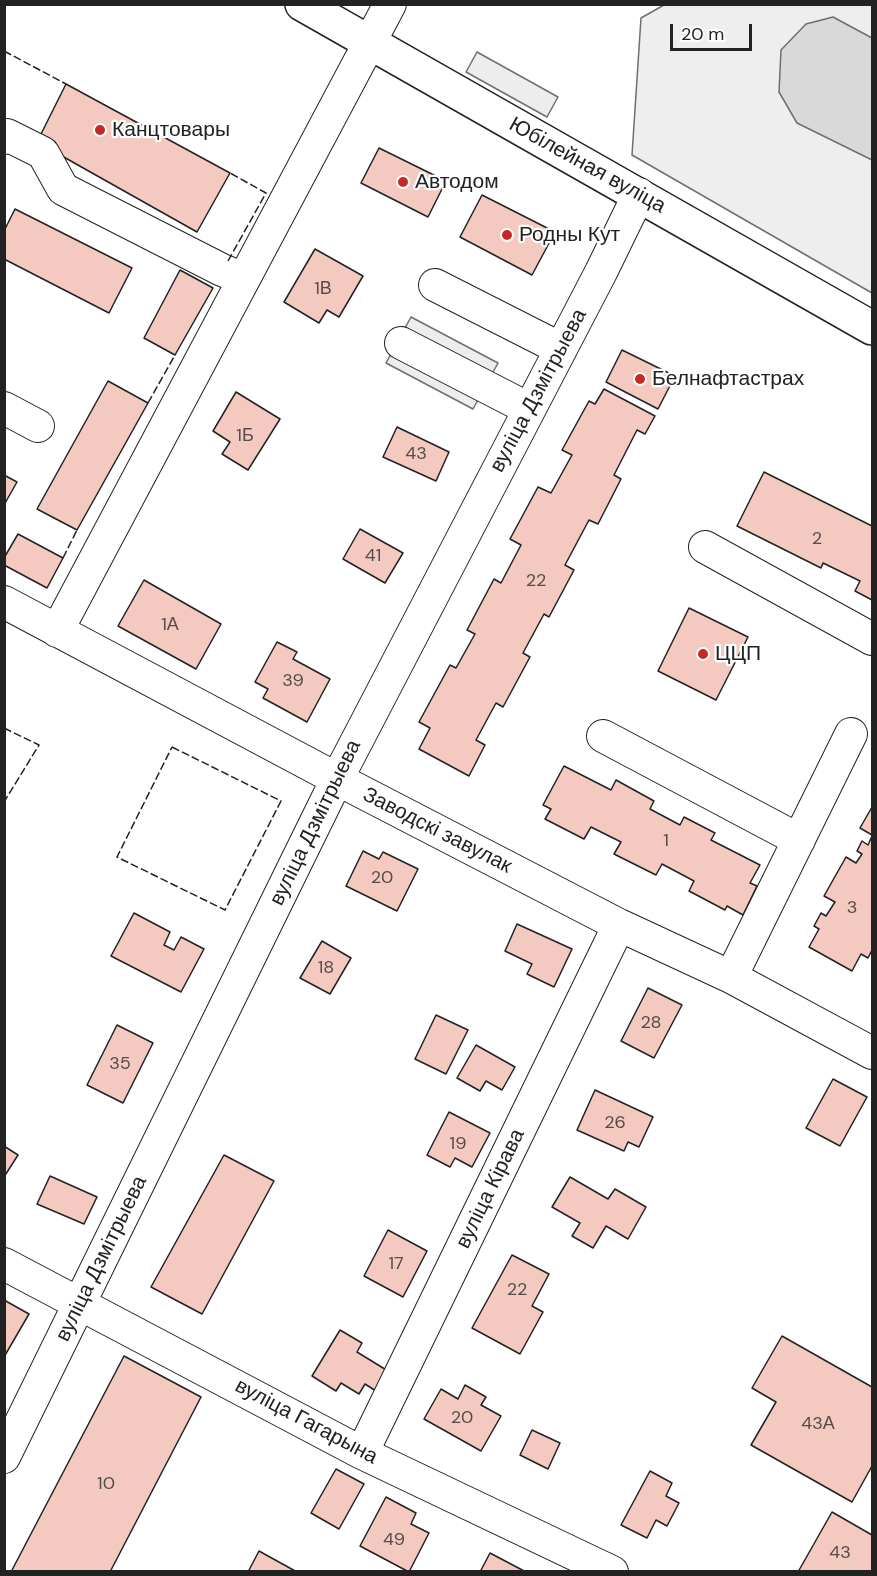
<!DOCTYPE html>
<html>
<head>
<meta charset="utf-8">
<style>
	body { margin:0 }
	#map { position:relative; width:877px; height:1576px; overflow:hidden; background:#fff; font-family:"DM Sans",sans-serif }
	canvas { display:block }
	.frame { position:absolute; inset:0; border:6px solid #222; pointer-events:none }
	.scale { position:absolute; left:670px; top:24px; width:82px; height:27px; box-sizing:border-box; border:3px solid #222; border-top:0; padding-left:8px; font-size:18px; line-height:21px; white-space:nowrap; color:#222; -webkit-text-stroke:4px #fff; paint-order:stroke }
</style>
</head>
<body>
<div id="map">
<canvas width="877" height="1576"></canvas>
<div class="frame"></div>
<div class="scale">20 m</div>
</div>
<script>
const ctx = document.querySelector('canvas').getContext('2d');
ctx.lineJoin = 'round';
function fillPath(path, color) { ctx.fillStyle = color; ctx.fill(path, 'evenodd'); }
const poly = rows => new Path2D(rows.map(r => 'M' + r).join(''));
function stroke(path, color, width, dash) { ctx.strokeStyle = color; ctx.lineWidth = width; ctx.lineCap = dash ? 'butt' : 'round'; ctx.setLineDash(dash || []); ctx.stroke(path); }
function drawText(font, color, halo, rows, align = 'center') {
  ctx.font = font + ' "DM Sans",sans-serif'; ctx.lineWidth = 4.5; ctx.setLineDash([]); ctx.textBaseline = 'middle'; ctx.strokeStyle = halo; ctx.fillStyle = color; for (const [text, x, y, turn = 0] of rows) {
    ctx.save(); ctx.translate(x, y); ctx.rotate((+turn || 0) * Math.PI / 180); ctx.textAlign = isNaN(turn) ? turn : align; if (halo) ctx.strokeText(text, 0, 0); ctx.fillText(text, 0, 0); ctx.restore();
  }
}
const green = poly([
	[664,5,872,5,872,293,632,155,641,18,664,5]
]);
const parking = poly([
	[477,52,558,97,547,117,466,72,477,52],
	[411,317,498,363,473,409,386,363,411,317]
]);
const water = poly([
	[833,17,872,38,872,160,797,123,779,92,781,50,806,24,833,17]
]);
const building = poly([
	[66,84,230,173,197,232,37,142,66,84],
	[379,148,446,181,428,217,361,183,379,148],
	[482,195,555,232,532,275,460,237,482,195],
	[15,209,132,268,109,313,4,259,4,231,15,209],
	[315,249,363,276,339,317,327,310,319,323,284,302,315,249],
	[180,270,213,288,175,355,144,338,180,270],
	[622,350,675,376,658,409,606,382,622,350],
	[108,381,148,403,77,530,37,509,108,381],
	[604,389,655,416,645,434,637,430,614,475,621,479,598,524,589,520,565,565,574,570,549,617,544,614,523,653,530,657,503,707,496,703,476,740,485,745,469,776,419,749,430,728,419,722,450,665,456,668,475,634,467,630,494,579,501,583,521,545,510,539,538,487,551,493,572,455,562,450,589,401,595,404,604,389],
	[236,392,280,419,248,470,222,454,230,442,213,431,236,392],
	[397,427,449,452,436,481,383,457,397,427],
	[764,472,872,526,872,600,855,591,860,581,823,563,821,568,737,526,764,472],
	[4,475,17,482,4,505,4,475],
	[360,529,403,553,385,583,343,559,360,529],
	[18,534,63,558,47,588,4,565,4,558,18,534],
	[144,580,221,624,196,669,118,626,144,580],
	[689,608,748,637,716,700,658,671,689,608],
	[277,642,297,652,293,659,330,679,307,722,263,698,268,689,255,682,277,642],
	[564,766,611,790,616,780,654,801,650,809,680,825,684,817,715,833,711,840,760,865,750,883,757,886,743,915,727,906,725,910,689,891,694,881,662,864,656,875,614,854,621,842,591,827,584,839,545,819,551,809,543,805,564,766],
	[872,807,872,835,860,828,872,807],
	[872,836,872,950,868,958,861,954,852,971,809,947,819,929,814,926,821,913,826,916,835,902,824,896,846,857,856,863,862,854,857,851,862,841,868,845,872,836],
	[363,851,379,859,383,852,418,869,397,911,346,886,363,851],
	[134,913,170,932,164,945,174,950,181,937,204,949,181,992,111,956,134,913],
	[517,924,572,949,554,987,527,974,532,964,505,951,517,924],
	[322,941,351,958,330,994,300,978,322,941],
	[648,988,682,1005,654,1058,621,1041,648,988],
	[436,1015,468,1030,446,1074,415,1059,436,1015],
	[117,1025,153,1043,123,1103,87,1085,117,1025],
	[476,1045,515,1067,502,1090,486,1081,480,1091,457,1078,476,1045],
	[833,1079,867,1097,840,1146,806,1128,833,1079],
	[595,1090,653,1117,639,1147,628,1142,624,1151,577,1130,595,1090],
	[449,1112,490,1133,472,1167,455,1158,450,1167,427,1155,449,1112],
	[4,1146,18,1155,4,1177,4,1146],
	[224,1155,274,1181,202,1314,151,1287,224,1155],
	[50,1176,97,1197,84,1224,37,1204,50,1176],
	[570,1177,608,1199,615,1189,646,1207,628,1239,606,1226,593,1248,572,1236,580,1223,552,1207,570,1177],
	[388,1230,427,1251,403,1297,364,1276,388,1230],
	[512,1255,549,1274,532,1306,543,1312,520,1354,472,1328,512,1255],
	[4,1300,29,1314,4,1357,4,1300],
	[340,1330,362,1343,357,1352,388,1371,376,1391,365,1384,359,1394,341,1383,336,1391,312,1376,340,1330],
	[782,1336,872,1387,872,1466,852,1502,751,1445,776,1402,752,1388,782,1336],
	[124,1356,201,1397,110,1572,11,1572,124,1356],
	[465,1385,486,1397,481,1405,501,1416,481,1451,424,1419,441,1389,458,1399,465,1385],
	[532,1430,560,1443,548,1469,520,1455,532,1430],
	[336,1469,364,1484,339,1529,311,1513,336,1469],
	[650,1471,672,1483,666,1496,679,1503,667,1526,656,1520,647,1538,621,1525,650,1471],
	[386,1497,416,1513,411,1524,429,1533,409,1572,360,1546,386,1497],
	[832,1512,872,1535,872,1572,798,1572,832,1512],
	[259,1551,297,1572,248,1572,259,1551],
	[490,1553,526,1572,480,1572,490,1553]
]);
const minor = poly([
	[4,138,7,135,43,153,63,189,222,270,244,279],
	[435,285,561,349],
	[401,343,529,409],
	[4,408,38,426],
	[705,547,872,639],
	[4,602,337,779,619,925,731,977,872,1053],
	[57,631,390,4],
	[603,736,799,840],
	[731,977,851,734],
	[4,1264,362,1453,612,1572],
	[362,1453,619,925],
	[4,1457,337,779,601,272,639,194]
]);
const major = poly([
	[302,4,872,328]
]);
const fence = poly([
	[4,51,66,84],
	[228,261,266,193,230,173],
	[148,403,175,355],
	[63,558,77,530],
	[4,728,39,745,4,802],
	[172,747,281,801,225,910,117,857,172,747]
]);
const markers = [
	[100,130,6,"#c62828"],
	[403,182,6,"#c62828"],
	[507,235,6,"#c62828"],
	[640,379,6,"#c62828"],
	[703,654,6,"#c62828"]
];
const numberNames = [
	["1В",323,289],
	["1Б",245,436],
	["43",416,454],
	["2",817,539],
	["41",373,556],
	["22",536,581],
	["1А",170,625],
	["39",293,681],
	["1",666,841],
	["20",382,878],
	["3",852,908],
	["18",326,968],
	["28",651,1023],
	["35",120,1064],
	["26",615,1123],
	["19",458,1144],
	["17",396,1264],
	["22",517,1290],
	["20",462,1418],
	["43А",818,1424],
	["10",106,1484],
	["49",394,1540],
	["43",840,1553]
];
const poiNames = [
	["Канцтовары",112,130],
	["Автодом",415,182],
	["Родны Кут",519,235],
	["Белнафтастрах",652,379],
	["ЦЦП",715,654]
];
const streetNames = [
	["Юбілейная вуліца",587,166,29],
	["вуліца Дзмітрыева",539,391,-62],
	["вуліца Дзмітрыева",316,823,-64],
	["Заводскі завулак",437,831,27],
	["вуліца Кірава",491,1189,-64],
	["вуліца Дзмітрыева",102,1259,-64],
	["вуліца Гагарына",306,1422,28]
];
fillPath(green, '#eee');
stroke(green, '#6f6f6f', 1.5);
fillPath(parking, '#ededed');
stroke(parking, '#6f6f6f', 1.5);
fillPath(water, '#d9d9d9');
stroke(water, '#6f6f6f', 1.5);
fillPath(building, '#f3c9c0');
stroke(building, '#222', 1.5);
stroke(minor, '#222', 34);
stroke(major, '#222', 36);
stroke(minor, '#fff', 32);
stroke(major, '#fff', 33);
stroke(fence, '#222', 1.5, [8, 3]);
for (const [x, y, r, color] of markers) { const dot = new Path2D(); dot.arc(x, y, r, 0, 2 * Math.PI); ctx.fillStyle = color; ctx.fill(dot); stroke(dot, '#fff', 2); }
drawText('18px', '#564c4a', null, numberNames);
drawText('21px', '#222', '#fff', poiNames, 'left');
drawText('21px', '#222', '#fff', streetNames);
</script>
</body>
</html>
